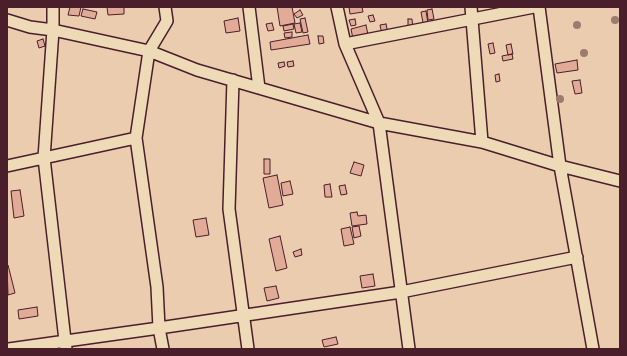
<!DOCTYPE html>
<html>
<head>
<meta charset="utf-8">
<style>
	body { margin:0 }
	#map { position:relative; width:627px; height:356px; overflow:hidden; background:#ebccae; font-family:Sriracha,sans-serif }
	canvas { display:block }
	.frame { position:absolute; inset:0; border:8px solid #4a1f2b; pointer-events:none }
</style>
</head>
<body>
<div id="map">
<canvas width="627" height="356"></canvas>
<div class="frame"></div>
</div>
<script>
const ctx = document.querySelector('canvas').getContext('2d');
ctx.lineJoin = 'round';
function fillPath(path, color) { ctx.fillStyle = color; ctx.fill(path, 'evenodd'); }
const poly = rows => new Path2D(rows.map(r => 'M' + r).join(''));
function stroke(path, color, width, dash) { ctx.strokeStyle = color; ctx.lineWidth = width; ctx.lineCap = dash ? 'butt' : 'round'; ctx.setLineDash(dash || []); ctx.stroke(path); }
const building = poly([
	[70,7,81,7,79,16,68,15,70,7],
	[107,7,124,7,124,14,108,15,107,7],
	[277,7,292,7,295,23,280,26,277,7],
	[349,7,362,7,363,12,350,14,349,7],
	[83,9,97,12,95,19,81,16,83,9],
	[432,9,434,19,428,20,427,10,432,9],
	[300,10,303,15,297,18,294,14,300,10],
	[426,11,428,23,424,28,421,12,426,11],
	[373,15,375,21,370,22,368,16,373,15],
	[238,18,240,31,226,33,224,21,238,18],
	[305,18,308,32,303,33,300,19,305,18],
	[355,19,356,25,351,26,349,20,355,19],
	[408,19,412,19,413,29,408,29,408,19],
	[272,23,274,30,268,31,266,24,272,23],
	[300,23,302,32,296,33,294,24,300,23],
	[293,24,294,29,284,31,283,26,293,24],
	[386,24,388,34,382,35,380,25,386,24],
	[366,25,368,35,353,39,351,29,366,25],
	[292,32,292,37,285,38,284,33,292,32],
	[308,35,310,44,271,50,270,42,308,35],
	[318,36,323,36,324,43,319,44,318,36],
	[43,39,45,46,39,48,37,41,43,39],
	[493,43,495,53,490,54,488,44,493,43],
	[511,44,513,54,508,55,506,45,511,44],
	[512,54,513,59,503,61,502,56,512,54],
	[577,60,578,70,557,73,555,64,577,60],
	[293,61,294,66,288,67,287,62,293,61],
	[284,62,285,66,279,68,278,63,284,62],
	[499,74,500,81,496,82,495,75,499,74],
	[580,80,582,93,575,94,572,81,580,80],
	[264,159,270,159,270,174,264,174,264,159],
	[354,162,364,165,361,176,350,173,354,162],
	[277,175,283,205,269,208,263,178,277,175],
	[290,181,293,194,283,196,281,183,290,181],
	[330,184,332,197,325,197,324,185,330,184],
	[345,185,347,194,341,195,339,186,345,185],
	[20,190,24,216,14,218,11,191,20,190],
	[357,212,358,216,366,215,367,224,352,226,350,213,357,212],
	[206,218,209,235,196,237,193,220,206,218],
	[359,226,361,236,354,238,352,227,359,226],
	[350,227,354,244,344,246,341,229,350,227],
	[280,236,287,268,276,271,269,239,280,236],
	[301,249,302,255,295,257,293,252,301,249],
	[7,265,8,265,15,293,8,295,7,265],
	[373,274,375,286,362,288,360,276,373,274],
	[276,286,279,298,267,301,264,288,276,286],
	[37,307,38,316,19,319,18,310,37,307],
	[336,337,338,344,324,347,322,340,336,337]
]);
const street = poly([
	[53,7,53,30,44,158,66,349],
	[249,7,259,88],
	[337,7,345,44,379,123,409,349],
	[471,7,482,142],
	[539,7,560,166,593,349],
	[7,20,30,27,53,30,149,51,197,70,379,123,482,142,560,166,620,181],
	[345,44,534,7],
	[233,80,229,209,248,349],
	[7,166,136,138],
	[9,349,159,328,401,292,577,257],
	[163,349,159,328,157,287,136,138,149,51,167,21,165,7]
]);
const trees = [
	[615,20],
	[577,25],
	[584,53],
	[560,99]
];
fillPath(building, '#e1ab97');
stroke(building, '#4a1f2b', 1);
stroke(street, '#4a1f2b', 14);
stroke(street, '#efdab8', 11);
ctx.fillStyle = '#9d7c6e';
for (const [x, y] of trees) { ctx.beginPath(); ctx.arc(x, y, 4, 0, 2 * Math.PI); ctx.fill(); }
</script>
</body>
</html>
